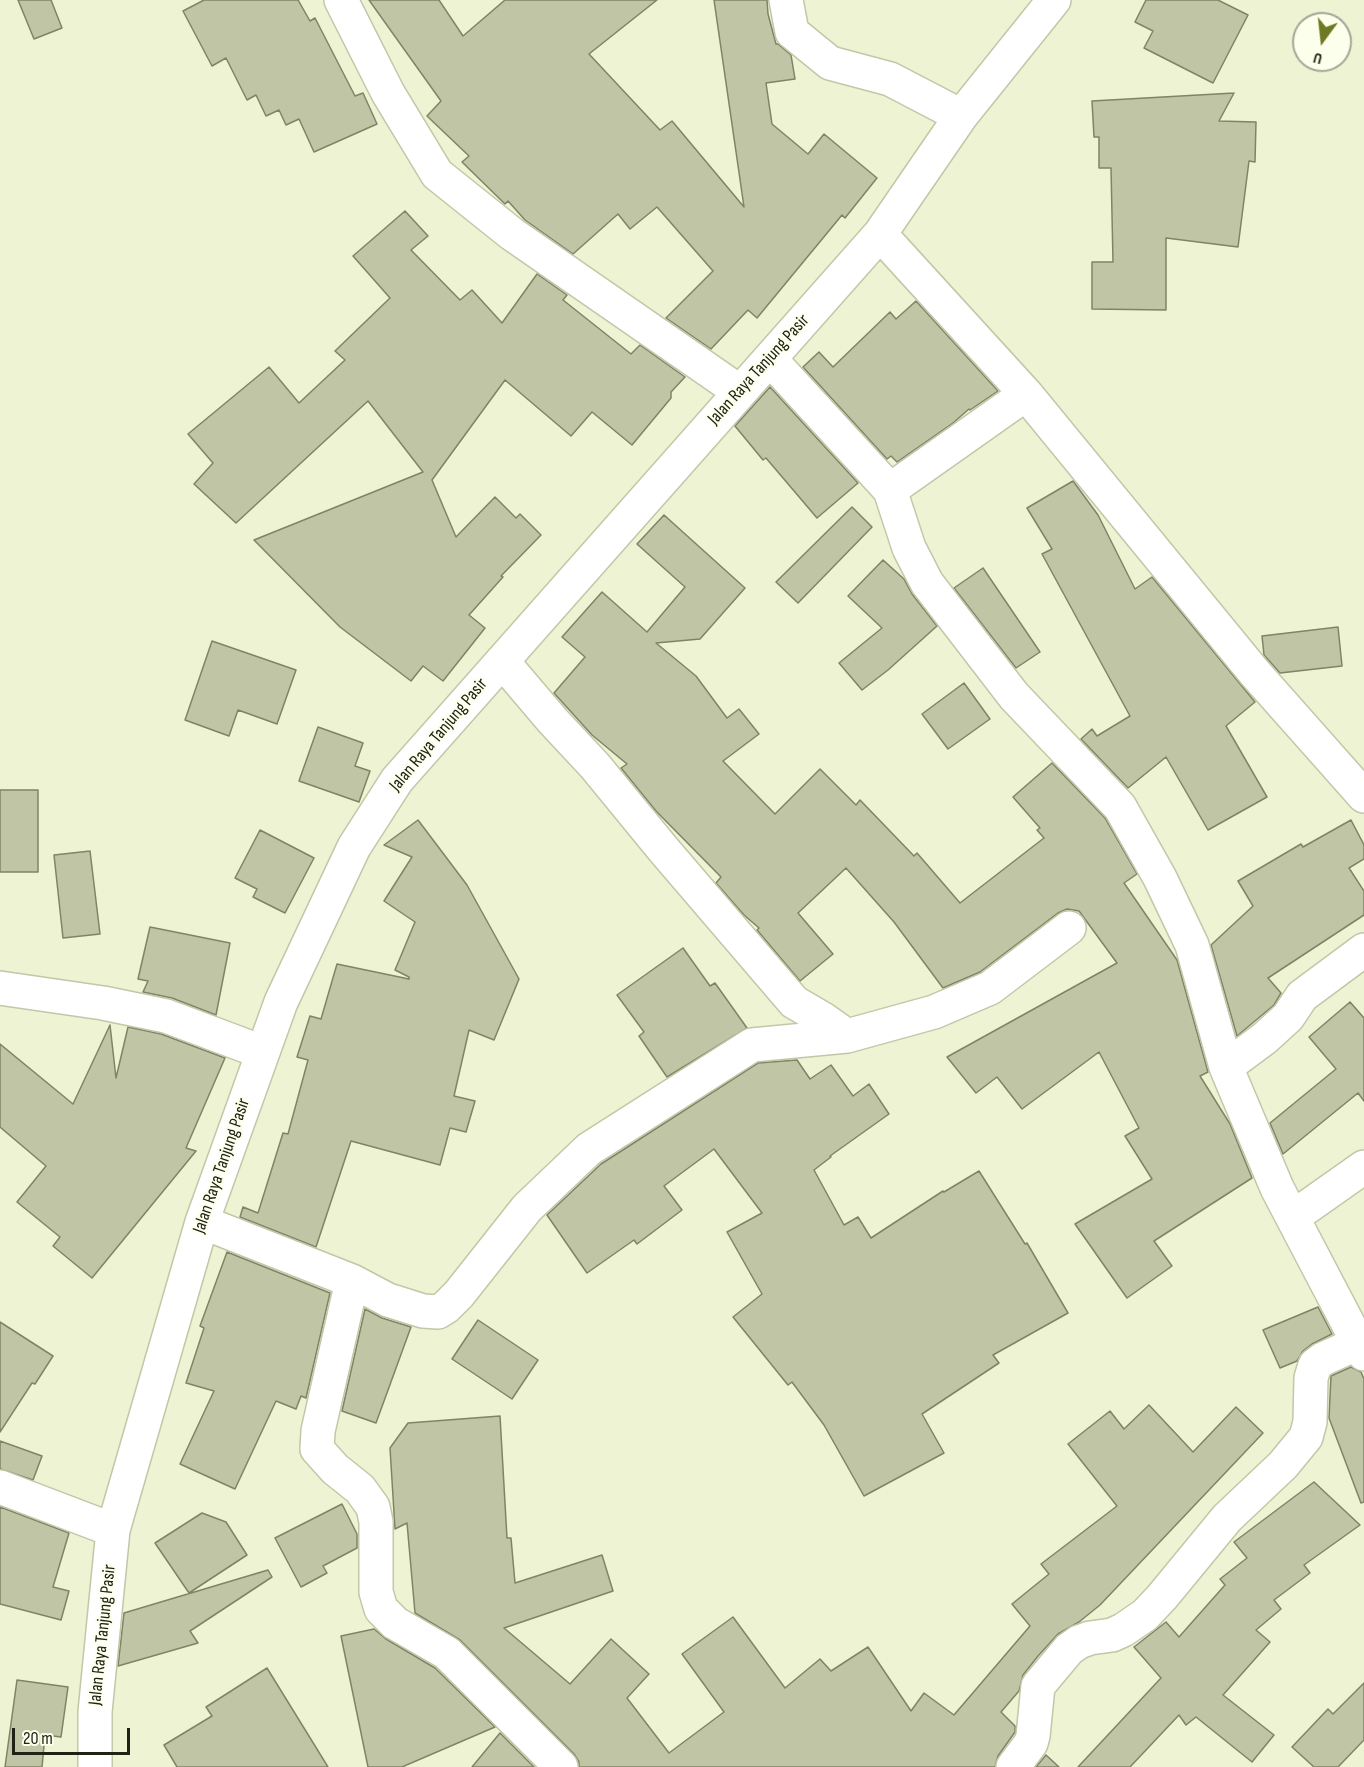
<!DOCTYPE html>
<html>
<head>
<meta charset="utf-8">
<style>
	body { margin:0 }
	#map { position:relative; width:1364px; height:1767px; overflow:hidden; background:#edf3d3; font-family:"Sofia Sans Condensed",sans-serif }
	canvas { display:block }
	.north { position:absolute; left:1292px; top:12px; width:60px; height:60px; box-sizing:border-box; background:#fbffeb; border:2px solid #a3a796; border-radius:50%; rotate:195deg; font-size:16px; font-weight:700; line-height:24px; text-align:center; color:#202216 }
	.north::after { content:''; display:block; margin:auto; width:21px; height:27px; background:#6f7923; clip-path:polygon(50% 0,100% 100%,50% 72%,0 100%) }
	.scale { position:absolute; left:12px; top:1728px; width:118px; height:27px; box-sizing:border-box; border:3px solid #202216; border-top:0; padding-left:8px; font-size:18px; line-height:21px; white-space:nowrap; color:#202216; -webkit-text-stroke:4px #fbffeb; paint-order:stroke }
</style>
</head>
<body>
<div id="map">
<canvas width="1364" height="1767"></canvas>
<div class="north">U</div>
<div class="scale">20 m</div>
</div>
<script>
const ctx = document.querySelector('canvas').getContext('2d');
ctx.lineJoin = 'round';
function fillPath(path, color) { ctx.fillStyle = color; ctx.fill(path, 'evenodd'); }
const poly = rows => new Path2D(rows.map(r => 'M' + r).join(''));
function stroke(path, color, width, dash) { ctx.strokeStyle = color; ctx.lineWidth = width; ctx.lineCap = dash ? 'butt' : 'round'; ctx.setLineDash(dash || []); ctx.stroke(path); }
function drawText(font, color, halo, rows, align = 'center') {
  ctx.font = font + ' "Sofia Sans Condensed",sans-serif'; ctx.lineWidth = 4.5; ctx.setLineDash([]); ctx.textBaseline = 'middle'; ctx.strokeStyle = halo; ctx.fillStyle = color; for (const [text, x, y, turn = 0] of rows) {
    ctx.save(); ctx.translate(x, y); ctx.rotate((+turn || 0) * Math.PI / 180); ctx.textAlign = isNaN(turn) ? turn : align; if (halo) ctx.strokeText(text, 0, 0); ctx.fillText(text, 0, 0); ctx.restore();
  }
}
const building = poly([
	[18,0,51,0,62,28,34,39,18,0],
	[204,0,298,0,310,21,315,18,355,96,363,93,377,124,314,152,299,119,286,125,279,110,266,116,256,95,247,100,226,58,212,66,183,11,204,0],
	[369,0,439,0,463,36,505,0,657,0,589,54,660,130,672,121,744,207,714,0,767,0,768,14,776,44,778,44,791,55,795,79,766,83,772,124,808,154,824,134,877,178,845,218,842,215,757,318,748,310,711,349,666,318,713,271,657,207,630,229,618,214,573,254,525,220,508,201,505,204,462,162,469,156,427,116,441,101,369,0],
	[1146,0,1218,0,1248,15,1213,83,1144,48,1153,31,1135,22,1146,0],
	[1234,93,1219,121,1256,122,1255,162,1249,161,1238,247,1166,238,1166,310,1092,309,1092,262,1113,262,1111,168,1099,168,1099,137,1094,137,1092,101,1234,93],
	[405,211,428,236,411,250,460,300,472,290,502,323,537,274,567,295,563,300,631,354,640,345,685,377,671,392,671,398,632,445,592,412,571,436,505,380,432,480,456,537,495,497,516,518,520,514,541,535,501,576,503,577,469,615,485,628,443,681,423,666,411,681,340,627,254,540,423,472,368,401,236,523,194,484,213,463,188,434,269,367,299,403,345,360,335,351,390,298,353,256,405,211],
	[916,301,998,391,970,410,969,409,953,423,897,462,891,456,887,459,803,367,819,352,833,367,890,312,896,319,916,301],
	[770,387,858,483,817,518,766,458,763,460,735,426,770,387],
	[1073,481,1098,515,1135,589,1152,577,1255,702,1226,726,1267,797,1208,830,1166,757,1128,788,1081,739,1092,729,1097,736,1130,716,1042,554,1052,549,1027,508,1073,481],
	[852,507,872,527,798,603,776,582,852,507],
	[664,515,745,588,700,639,656,643,696,676,727,718,739,709,759,734,723,761,775,814,820,769,856,805,860,800,914,856,917,853,960,903,1044,838,1037,830,1040,828,1013,797,1052,763,1105,818,1137,874,1124,883,1177,960,1208,1072,1200,1076,1230,1124,1252,1178,1154,1241,1172,1266,1127,1298,1075,1224,1152,1179,1125,1136,1139,1128,1099,1052,1022,1109,997,1077,976,1093,947,1057,1117,963,1079,911,1067,909,1058,913,980,972,943,988,894,922,846,868,798,913,833,954,800,981,757,930,759,928,744,915,716,883,721,877,656,811,621,768,627,764,592,735,554,693,585,657,562,637,602,592,647,632,685,587,637,544,664,515],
	[883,560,904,579,912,594,937,626,888,670,862,690,839,663,882,628,848,596,883,560],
	[983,568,1040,652,1016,668,954,588,983,568],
	[1338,627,1342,666,1280,673,1264,655,1262,636,1338,627],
	[212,641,296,670,277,724,238,710,229,736,185,720,212,641],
	[964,683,990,719,948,749,922,714,964,683],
	[318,727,363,743,355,766,370,771,359,802,299,781,318,727],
	[0,790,38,790,38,872,0,872,0,790],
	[418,820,467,885,519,979,494,1040,469,1030,454,1096,475,1101,466,1132,450,1128,440,1165,351,1141,316,1247,240,1217,243,1207,258,1213,283,1133,288,1134,308,1060,297,1057,310,1016,321,1019,337,964,409,979,409,977,395,970,415,922,384,901,412,857,384,845,418,820],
	[1351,820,1364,845,1364,859,1349,868,1364,891,1364,915,1268,978,1281,993,1274,1005,1237,1036,1211,945,1253,906,1238,881,1301,844,1303,847,1351,820],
	[260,830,314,858,285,913,253,897,257,889,235,878,260,830],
	[90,851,100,934,63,938,54,855,90,851],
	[150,927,230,943,216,1015,172,998,143,992,148,981,138,979,150,927],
	[683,948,710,986,715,983,747,1028,667,1077,639,1036,644,1032,617,995,683,948],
	[1350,1002,1364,1018,1364,1101,1358,1093,1283,1154,1270,1123,1336,1069,1309,1037,1350,1002],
	[110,1025,116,1078,128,1027,161,1034,225,1058,186,1148,196,1151,92,1278,53,1246,60,1237,17,1202,46,1166,0,1127,0,1044,73,1104,110,1025],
	[797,1060,810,1079,831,1065,853,1096,869,1084,889,1114,830,1156,831,1157,814,1170,844,1225,858,1217,871,1238,943,1191,944,1192,979,1171,1025,1244,1027,1243,1068,1313,993,1355,999,1363,922,1414,944,1453,864,1496,824,1425,792,1382,788,1385,733,1317,762,1294,727,1232,762,1213,714,1149,664,1186,682,1210,637,1244,634,1240,587,1273,547,1215,601,1164,758,1063,797,1060],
	[227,1252,330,1293,306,1398,301,1396,296,1409,276,1401,235,1489,180,1464,214,1391,186,1383,204,1328,200,1326,227,1252],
	[1318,1307,1332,1334,1312,1344,1303,1351,1297,1361,1280,1368,1263,1330,1318,1307],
	[365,1309,382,1318,411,1327,376,1423,342,1411,365,1309],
	[478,1320,538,1360,512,1399,452,1359,478,1320],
	[0,1322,53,1356,35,1384,32,1383,0,1432,0,1322],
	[1351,1367,1361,1372,1364,1379,1364,1502,1361,1503,1329,1418,1331,1376,1351,1367],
	[1149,1405,1193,1452,1236,1407,1263,1433,1100,1605,1079,1622,1058,1634,1038,1656,1023,1675,1019,1691,1001,1712,1015,1726,1015,1732,998,1756,995,1767,579,1767,579,1762,574,1754,460,1640,415,1613,407,1523,395,1529,390,1448,408,1423,500,1416,507,1538,511,1538,515,1583,602,1555,613,1591,504,1628,570,1684,611,1639,649,1674,627,1698,669,1753,724,1712,682,1654,733,1617,785,1688,820,1659,831,1671,868,1647,911,1711,924,1693,954,1715,1030,1626,1012,1604,1049,1574,1041,1564,1117,1506,1068,1444,1110,1411,1124,1429,1149,1405],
	[0,1441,42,1456,33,1480,0,1469,0,1441],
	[1314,1482,1360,1525,1304,1565,1310,1573,1274,1600,1281,1609,1256,1630,1270,1642,1223,1695,1274,1735,1252,1762,1196,1717,1186,1725,1179,1715,1130,1767,1078,1767,1161,1678,1134,1647,1166,1622,1179,1637,1225,1585,1220,1579,1247,1558,1234,1542,1314,1482],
	[342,1504,357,1534,357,1548,323,1566,327,1573,301,1587,275,1538,342,1504],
	[0,1507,69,1533,53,1587,69,1591,61,1620,0,1604,0,1507],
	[202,1513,226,1522,247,1555,189,1593,155,1543,202,1513],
	[268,1570,272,1577,190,1631,198,1643,118,1666,124,1613,268,1570],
	[374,1629,386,1639,435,1668,495,1727,402,1767,368,1767,341,1636,374,1629],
	[267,1668,328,1767,177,1767,164,1745,212,1716,206,1707,267,1668],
	[17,1680,68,1687,61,1737,45,1735,42,1767,5,1767,17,1680],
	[1364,1683,1364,1740,1338,1767,1314,1767,1292,1747,1328,1709,1333,1714,1364,1683],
	[500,1733,534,1767,472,1767,500,1733],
	[1046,1755,1059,1767,1036,1767,1046,1755]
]);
const minor = poly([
	[341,0,388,93,437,174,512,234,740,392],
	[786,0,792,32,830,63,890,79,961,116],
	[880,234,1026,394,1254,672,1364,796],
	[770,359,890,490],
	[1026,394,890,490,909,548,927,583,1014,696,1120,807,1160,878,1192,945,1226,1067,1277,1188,1364,1354],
	[502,661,553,721,595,766,663,849,794,1002,823,1019,847,1036],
	[0,988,103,1003,166,1016,262,1052],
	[1226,1067,1265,1038,1288,1017,1302,996,1364,950],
	[1293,1217,1364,1167],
	[202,1222,352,1281,388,1300,423,1311,438,1312,446,1307,459,1294,527,1208,589,1149,752,1045,847,1036,934,1012,990,988,1069,928],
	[352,1281,318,1431,317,1449,335,1469,360,1489,373,1507,376,1522,376,1592,381,1609,395,1623,447,1653,561,1767],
	[0,1487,113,1530],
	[95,1767,95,1712,113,1530,202,1222,281,1002,354,847,397,780,880,234,961,116,1054,0],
	[1013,1767,1031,1743,1033,1736,1038,1686,1069,1649,1079,1642,1090,1638,1112,1635,1123,1630,1145,1615,1162,1597,1227,1518,1283,1465,1306,1437,1310,1422,1311,1378,1315,1365,1323,1359,1358,1343]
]);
const streetNames = [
	["Jalan Raya Tanjung Pasir",759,370,-48],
	["Jalan Raya Tanjung Pasir",439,735,-50],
	["Jalan Raya Tanjung Pasir",222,1166,-71],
	["Jalan Raya Tanjung Pasir",103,1635,-84]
];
fillPath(building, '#bfc5a5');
stroke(building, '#7f8466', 1.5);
stroke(minor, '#c2c7a8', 36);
stroke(minor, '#fff', 33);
drawText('18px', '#202216', '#fbffeb', streetNames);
</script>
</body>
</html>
